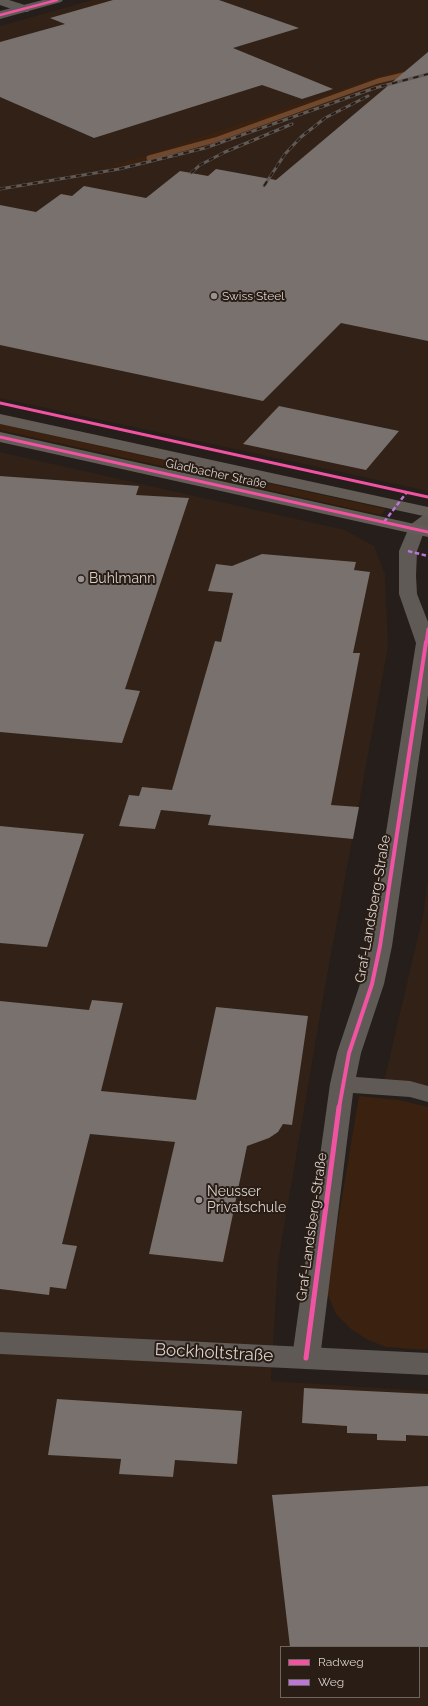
<!DOCTYPE html>
<html>
<head>
<meta charset="utf-8">
<style>
	body { margin:0 }
	#map { position:relative; width:428px; height:1706px; overflow:hidden; background:#251e1a; font-family:Raleway,sans-serif }
	canvas { display:block }
	.legend { position:absolute; left:280px; top:1646px; width:140px; height:52px; box-sizing:border-box; background:#291d16; border:1px solid #6f655f; margin:0; padding:5px 7px; list-style:none; font-size:12px; color:#d9d1cc }
	.legend li { display:flex; align-items:center; gap:8px; height:20px }
	.legend b { width:20px; border:1px solid #6f655f }
</style>
</head>
<body>
<div id="map">
<canvas width="428" height="1706"></canvas>
<ul class="legend">
<li><b style="height:5px;background:#f153a3"></b>Radweg</li>
<li><b style="height:5px;background:#ba77d6"></b>Weg</li>
</ul>
</div>
<script>
const ctx = document.querySelector('canvas').getContext('2d');
ctx.lineJoin = 'round';
function fillPath(path, color) { ctx.fillStyle = color; ctx.fill(path, 'evenodd'); }
const poly = rows => new Path2D(rows.map(r => 'M' + r).join(''));
function stroke(path, color, width, dash) { ctx.strokeStyle = color; ctx.lineWidth = width; ctx.lineCap = dash ? 'butt' : 'round'; ctx.setLineDash(dash || []); ctx.stroke(path); }
function drawText(font, color, halo, rows, align = 'center') {
  ctx.font = font + ' Raleway,sans-serif'; ctx.lineWidth = 4; ctx.setLineDash([]); ctx.textBaseline = 'middle'; ctx.strokeStyle = halo; ctx.fillStyle = color; for (const [text, x, y, turn = 0] of rows) {
    ctx.save(); ctx.translate(x, y); ctx.rotate((+turn || 0) * Math.PI / 180); ctx.textAlign = isNaN(turn) ? turn : align; if (halo) ctx.strokeText(text, 0, 0); ctx.fillText(text, 0, 0); ctx.restore();
  }
}
const built = poly([
	[92,0,428,0,428,491,0,398,0,26],
	[0,452,345,530,374,546,385,574,388,647,324,992,278,1263,271,1381,428,1391,428,1706,0,1706],
	[281,1647,419,1647,419,1697,281,1697],
	[428,879,428,1086,384,1081,423,915]
]);
const green = poly([
	[428,64,400,79,202,148,155,160,94,170,145,156,377,77],
	[0,424,386,509,381,515,0,430],
	[359,1096,399,1100,428,1107,428,1350,386,1347,368,1340,351,1329,336,1314,328,1295,328,1281]
]);
const stream = poly([
	[149,158,215,140,378,81,428,69]
]);
const building = poly([
	[113,0,219,0,299,28,233,48,333,89,302,99,262,85,94,138,0,97,0,42,65,24,50,18],
	[428,52,428,341,341,323,263,401,0,345,0,205,36,212,61,194,72,196,84,186,146,198,180,171,208,176,216,169,276,180],
	[279,406,399,431,366,470,243,444],
	[0,476,139,486,136,495,189,498,125,689,140,691,122,743,0,732],
	[262,554,356,562,354,570,370,572,353,653,360,653,331,805,359,807,353,839,208,825,211,815,161,810,155,829,119,826,129,795,139,796,142,787,172,790,215,641,221,642,233,593,208,591,216,564,232,566],
	[0,826,84,834,47,947,0,943],
	[92,1000,123,1003,101,1091,196,1100,216,1007,308,1016,292,1125,283,1124,278,1132,269,1138,247,1146,223,1262,149,1254,175,1142,90,1134,62,1244,77,1246,66,1289,50,1287,49,1295,0,1289,0,1001,89,1010],
	[304,1388,428,1394,428,1436,406,1435,406,1441,377,1440,377,1434,347,1433,347,1426,302,1423],
	[57,1399,242,1411,237,1464,175,1460,173,1477,119,1474,121,1459,48,1455],
	[428,1486,428,1647,290,1647,272,1495]
]);
const minor = poly([
	[0,0,9,0,28,6,30,9,28,12,20,12,0,5,0,0],
	[428,515,428,529,424,532,417,551,416,576,417,594,428,622,428,695,392,946,384,984,361,1053,356,1077,410,1081,428,1086,428,1102,410,1097,353,1093,320,1358,316,1366,306,1369,296,1366,292,1358,330,1084,337,1053,360,984,368,946,416,643,399,594,399,551,410,525,422,516,428,515]
]);
const tertiary = poly([
	[43,0,63,0,61,2,0,19,0,11,43,0],
	[0,1332,428,1353,428,1375,0,1354,0,1332]
]);
const secondary = poly([
	[0,414,428,507,428,517,0,424,0,414],
	[0,432,428,527,428,537,0,442,0,432]
]);
const rail = poly([
	[191,173,200,165,225,152,292,124],
	[264,186,285,154,301,137,325,118,368,96],
	[0,189,119,169,205,148,375,88,428,74]
]);
const quiet = poly([
	[384,522,407,492],
	[408,551,428,556]
]);
const cyclewayFar3 = poly([
	[0,15,57,0]
]);
const cyclewayFar2 = poly([
	[0,403,428,497],
	[0,437,428,532],
	[426,643,428,629]
]);
const cyclewayFar1 = poly([
	[339,1108,349,1053,372,984,380,946,426,642]
]);
const cycleway = poly([
	[306,1358,339,1107]
]);
const markers = [
	[214,296,4,"#9a928e"],
	[81,579,4,"#9a928e"],
	[199,1200,4,"#9a928e"]
];
const farPoinames = [
	["Swiss Steel",222,296]
];
const farStreetnames = [
	["Gladbacher Straße",216,474,12]
];
const poiNames = [
	["Buhlmann",89,579],
	["Neusser",207,1192],
	["Privatschule",207,1208]
];
const streetNames = [
	["Graf-Landsberg-Straße",373,909,-80],
	["Graf-Landsberg-Straße",312,1227,-82]
];
const nearStreetnames = [
	["Bockholtstraße",214,1353,3]
];
fillPath(built, '#322117');
fillPath(green, '#3b2110');
stroke(stream, '#6f482d', 5);
fillPath(building, '#78716d');
fillPath(minor, '#605a56');
fillPath(tertiary, '#605a56');
fillPath(secondary, '#645c56');
stroke(rail, '#605a57', 3);
stroke(rail, '#291d16', 2, [5.5]);
stroke(quiet, '#ba77d6', 2.5, [4.5, 2.5]);
stroke(cyclewayFar3, '#f153a3', 2.5);
stroke(cyclewayFar2, '#f153a3', 3);
stroke(cyclewayFar1, '#f153a3', 4);
stroke(cycleway, '#f153a3', 5);
for (const [x, y, r, color] of markers) { const dot = new Path2D(); dot.arc(x, y, r, 0, 2 * Math.PI); ctx.fillStyle = color; ctx.fill(dot); stroke(dot, '#291d16', 1.5); }
drawText('12px', '#d9d1cc', '#291d16', farPoinames, 'left');
drawText('12px', '#d9d1cc', '#291d16', farStreetnames);
drawText('14px', '#d9d1cc', '#291d16', poiNames, 'left');
drawText('14px', '#d9d1cc', '#291d16', streetNames);
drawText('17px', '#d9d1cc', '#291d16', nearStreetnames);
</script>
</body>
</html>
